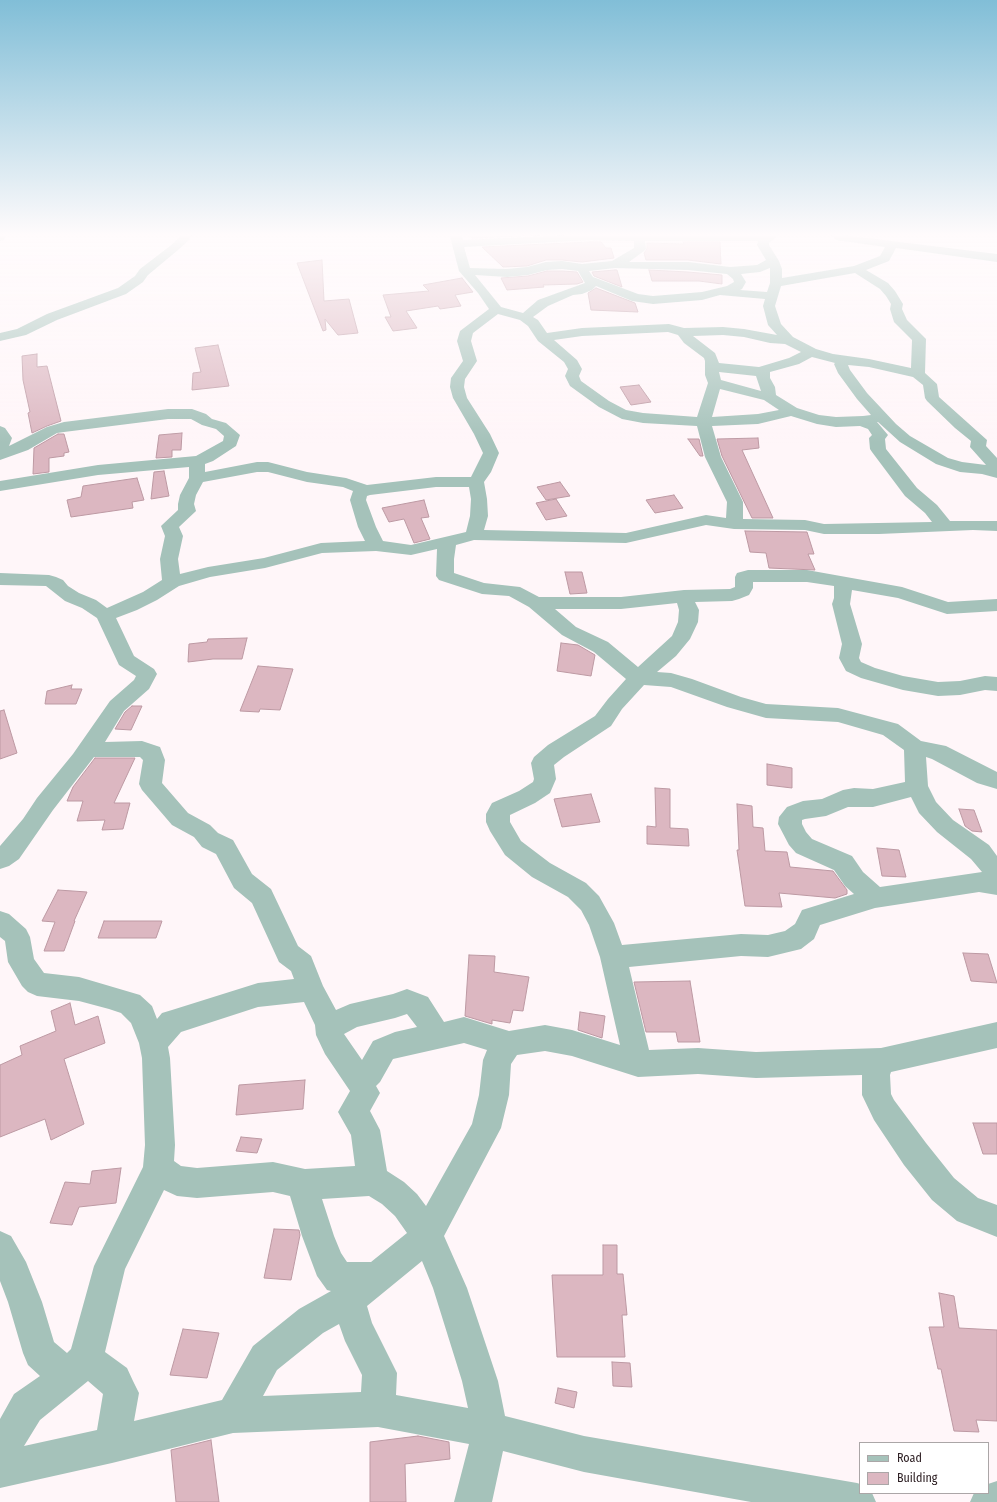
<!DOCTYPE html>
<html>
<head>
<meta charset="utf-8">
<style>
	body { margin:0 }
	#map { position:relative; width:997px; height:1502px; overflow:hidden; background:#fff6f9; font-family:"Fira Sans Condensed",sans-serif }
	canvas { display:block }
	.legend { position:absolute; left:859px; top:1442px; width:130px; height:52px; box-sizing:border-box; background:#fff; border:1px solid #aba6a7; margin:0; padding:5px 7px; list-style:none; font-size:12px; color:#2e2024 }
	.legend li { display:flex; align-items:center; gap:8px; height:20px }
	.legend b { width:20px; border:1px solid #aba6a7 }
</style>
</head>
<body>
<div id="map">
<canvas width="997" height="1502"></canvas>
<ul class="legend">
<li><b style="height:5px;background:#a5c2ba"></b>Road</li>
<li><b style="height:11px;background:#dcb7c1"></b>Building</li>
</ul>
</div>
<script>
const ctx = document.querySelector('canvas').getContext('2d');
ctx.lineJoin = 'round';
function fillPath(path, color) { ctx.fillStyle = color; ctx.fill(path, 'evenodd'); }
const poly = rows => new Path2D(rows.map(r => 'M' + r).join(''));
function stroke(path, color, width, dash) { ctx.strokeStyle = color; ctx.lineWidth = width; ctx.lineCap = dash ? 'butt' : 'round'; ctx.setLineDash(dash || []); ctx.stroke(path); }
const building = poly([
	[467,233,583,233,472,238,467,233],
	[590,242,601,242,606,248,611,248,614,258,582,262,562,260,546,260,527,266,503,267,482,247,590,242],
	[683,242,720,242,721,264,688,260,646,260,644,253,647,249,647,243,684,244,683,242],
	[322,260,324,301,349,299,358,333,338,335,325,319,326,330,323,331,297,263,322,260],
	[615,270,617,270,622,287,594,276,592,272,615,270],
	[649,270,688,272,722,275,722,284,699,281,652,281,649,270],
	[547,271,562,271,577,272,583,282,577,284,543,285,544,287,507,290,501,278,528,276,547,271],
	[462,278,473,292,455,295,461,306,440,309,438,306,406,311,417,328,393,331,385,317,391,317,383,295,429,291,423,285,462,278],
	[596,288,635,303,638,312,591,310,588,293,596,288],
	[218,345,229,386,192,390,193,373,201,372,195,348,218,345],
	[37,354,37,367,47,366,61,421,47,426,32,433,28,413,30,412,23,380,22,356,37,354],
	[639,385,651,402,631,405,620,387,639,385],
	[182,433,181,450,172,450,172,457,156,458,159,435,182,433],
	[58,434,64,434,69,452,64,453,64,456,49,458,49,472,33,474,34,448,58,434],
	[758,438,759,448,742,450,773,518,752,518,722,456,717,439,758,438],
	[688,439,699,439,703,456,700,456,688,439],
	[164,471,169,496,151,499,154,472,164,471],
	[137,478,144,500,132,502,133,508,71,517,67,500,81,497,83,486,137,478],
	[560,482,570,496,546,500,537,487,560,482],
	[674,495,683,508,655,513,646,500,674,495],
	[556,499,567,516,546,520,536,503,556,499],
	[424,500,429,517,421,518,430,539,414,543,404,519,389,522,382,508,424,500],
	[745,531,807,532,814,554,808,554,815,570,769,568,766,553,750,552,745,531],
	[565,572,582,572,587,593,570,594,565,572],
	[247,638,242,659,213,659,188,662,189,644,207,642,208,639,247,638],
	[561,643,578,645,595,655,591,676,557,671,561,643],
	[258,666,293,669,280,710,260,709,259,712,240,711,258,666],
	[72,685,71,689,82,689,76,704,45,704,47,691,72,685],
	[132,706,142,706,131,730,115,729,125,712,132,706],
	[4,710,17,753,0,759,0,711,4,710],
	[95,758,135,758,114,803,130,803,123,829,102,830,105,820,77,821,83,801,67,801,73,787,95,758],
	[767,764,792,768,792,788,767,785,767,764],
	[655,788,670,789,670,828,688,829,689,846,647,844,647,826,656,827,655,788],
	[591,794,600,822,562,827,554,799,591,794],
	[737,804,752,806,753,827,763,828,765,851,787,852,790,867,833,871,847,890,847,894,835,898,779,893,782,907,745,906,737,850,739,850,737,804],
	[959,809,974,810,982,832,972,831,965,826,959,809],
	[877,848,899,850,906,877,882,876,877,848],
	[58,890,87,892,74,921,75,921,64,951,44,951,55,922,42,921,58,890],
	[104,921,162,921,156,938,98,938,104,921],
	[963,953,988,954,997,983,971,981,963,953],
	[469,955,495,956,494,972,529,977,523,1011,513,1010,510,1023,492,1020,492,1024,465,1016,469,955],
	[690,981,700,1042,678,1042,676,1032,646,1032,634,982,690,981],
	[70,1003,75,1025,98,1016,105,1043,64,1059,84,1124,51,1140,45,1119,0,1137,0,1065,22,1055,20,1046,56,1031,51,1011,70,1003],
	[580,1012,605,1016,602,1038,578,1030,580,1012],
	[305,1080,303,1109,236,1115,239,1085,305,1080],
	[973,1123,997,1123,997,1154,983,1154,973,1123],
	[241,1137,262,1139,257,1153,236,1151,241,1137],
	[121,1168,116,1203,79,1207,72,1225,50,1223,65,1182,90,1184,92,1171,121,1168],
	[274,1229,299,1230,300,1235,291,1280,264,1278,274,1229],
	[603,1245,617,1245,617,1274,623,1274,627,1315,622,1315,625,1357,557,1357,552,1275,603,1275,603,1245],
	[939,1293,954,1296,959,1328,997,1330,997,1421,976,1420,979,1432,954,1431,941,1369,938,1369,929,1327,944,1327,939,1293],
	[183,1329,219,1333,207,1378,170,1375,183,1329],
	[612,1362,630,1363,632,1387,613,1386,612,1362],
	[558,1388,577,1392,574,1408,555,1403,558,1388],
	[418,1436,449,1442,450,1459,405,1464,406,1502,370,1502,370,1442,418,1436],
	[211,1440,219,1502,176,1502,171,1450,211,1440]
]);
const minor = poly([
	[0,233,8,233,4,240,0,241,0,233],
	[181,233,193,233,189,240,178,250,148,275,143,282,126,294,57,320,26,335,0,341,0,333,17,329,47,314,118,288,135,276,140,269,170,246,180,237,181,233],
	[449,233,461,233,463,240,590,234,766,235,768,233,781,233,769,243,769,245,779,261,782,269,782,278,854,266,880,256,885,247,836,240,829,233,841,233,843,235,997,254,997,262,896,248,889,261,866,270,888,283,895,291,903,304,902,309,907,320,926,339,925,373,937,384,939,397,987,440,986,446,997,458,997,478,982,474,960,472,936,464,900,442,878,422,877,422,888,435,885,439,886,449,917,488,937,505,950,521,997,521,997,531,973,530,879,534,824,534,805,530,734,529,706,525,626,543,474,540,456,545,454,559,454,573,484,583,520,587,539,597,621,597,684,590,730,589,735,587,735,577,737,573,748,570,807,570,902,587,948,602,997,599,997,611,947,614,898,598,852,590,850,604,862,644,859,658,861,662,875,668,903,676,938,682,960,681,985,676,997,677,997,691,985,690,960,695,938,696,903,690,861,678,846,671,839,658,842,644,832,604,834,598,834,586,807,582,753,582,753,588,749,595,739,599,732,601,695,602,699,610,698,622,690,639,676,656,657,672,671,673,692,679,741,697,766,704,838,708,898,724,921,741,946,746,997,772,997,789,977,783,932,759,926,757,928,786,936,802,953,820,989,845,997,856,997,895,979,892,875,908,820,925,814,939,801,949,768,957,741,956,629,967,649,1050,698,1048,756,1052,881,1048,997,1022,997,1048,891,1072,890,1075,891,1094,894,1100,926,1143,954,1178,978,1198,997,1205,997,1237,957,1221,932,1200,904,1165,874,1120,862,1095,862,1075,756,1078,698,1074,638,1077,572,1056,545,1051,517,1055,511,1064,509,1095,501,1128,444,1236,467,1288,498,1381,505,1416,584,1436,857,1483,860,1484,860,1493,872,1493,876,1502,751,1502,584,1472,503,1451,492,1502,454,1502,469,1444,378,1427,233,1433,112,1463,0,1488,0,1419,14,1394,40,1376,28,1365,23,1353,8,1302,0,1281,0,1231,11,1236,26,1262,42,1302,54,1342,67,1353,71,1349,94,1266,143,1167,145,1145,142,1058,139,1043,131,1023,121,1013,109,1009,79,1001,37,996,28,992,22,986,8,962,5,941,0,937,0,911,9,914,26,929,30,937,34,959,44,973,79,977,140,995,152,1006,157,1019,162,1013,172,1010,258,983,294,979,291,971,279,962,252,903,234,888,216,854,202,847,194,837,172,825,142,790,139,784,143,760,140,757,94,757,53,810,19,859,9,866,0,869,0,846,23,819,37,798,73,754,110,701,134,680,136,676,119,665,97,618,82,608,65,601,46,586,0,585,0,573,49,575,56,577,63,580,68,586,79,593,96,600,107,608,143,592,162,580,160,559,165,536,161,526,178,510,178,504,180,495,189,478,189,467,98,475,0,491,0,481,98,465,196,456,223,441,224,436,216,429,202,425,191,419,168,419,64,432,57,433,28,450,0,460,0,426,5,428,12,438,9,446,47,427,64,422,168,409,192,409,206,414,212,419,226,423,240,435,236,446,213,461,205,464,205,472,257,462,268,462,307,472,346,478,367,485,436,477,471,477,483,453,474,434,453,398,450,387,451,378,463,361,457,341,460,331,489,309,478,293,459,271,449,233],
	[590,240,634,241,634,248,612,261,582,264,562,261,546,262,527,267,507,269,470,268,464,247,590,240],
	[645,241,758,241,757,245,766,260,757,265,730,267,688,262,629,262,644,251,646,249,645,241],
	[615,268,688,270,727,274,733,279,734,282,727,286,702,292,653,296,638,294,593,277,589,271,615,268],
	[770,268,770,283,767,292,740,290,742,289,746,282,741,274,760,272,770,268],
	[562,269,578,271,585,283,538,300,523,313,501,307,475,275,507,277,528,275,547,270,562,269],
	[855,273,880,289,886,296,891,304,890,309,894,322,912,340,911,368,869,359,833,354,816,349,793,337,781,324,775,306,781,286,855,273],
	[596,286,632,301,653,304,702,300,720,295,765,299,763,306,768,325,777,335,744,329,723,327,684,328,669,324,582,328,547,333,538,320,533,317,548,306,573,295,582,294,592,290,596,286],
	[498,314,520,320,528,326,538,341,564,362,568,369,565,376,570,386,599,407,622,419,643,423,697,426,705,457,727,502,726,518,706,515,626,533,484,530,488,516,487,499,484,482,491,472,499,453,490,434,467,398,464,387,465,379,477,361,471,341,473,333,498,314],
	[668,332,678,335,684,343,704,358,705,361,705,375,708,383,697,417,643,413,626,410,609,401,581,381,579,376,582,369,577,360,554,340,582,336,668,332],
	[723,335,744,337,770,343,785,344,801,352,789,358,759,367,719,363,715,353,693,336,723,335],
	[812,357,835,363,834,364,838,373,857,399,871,415,863,416,836,417,819,415,797,408,776,395,775,387,770,378,770,372,799,364,812,357],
	[848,365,869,367,913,377,923,385,925,398,927,401,955,428,971,441,970,447,986,465,962,462,948,458,910,436,896,424,867,393,850,370,848,365],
	[719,372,756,376,761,391,721,380,719,372],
	[720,389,764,400,779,410,758,414,712,417,720,389],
	[791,416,817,424,836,427,860,426,868,429,872,435,869,438,870,449,872,452,905,496,925,513,932,522,824,524,805,520,743,519,743,502,721,457,712,426,758,424,791,416],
	[257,472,268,472,307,482,343,487,353,491,350,500,358,527,365,541,321,543,264,558,208,567,180,574,178,559,183,536,179,527,196,511,194,504,196,495,203,482,257,472],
	[436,487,469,487,471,499,470,516,466,532,411,545,383,541,376,527,366,500,367,496,370,495,436,487],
	[437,549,436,576,439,580,482,594,509,596,529,607,562,635,594,652,626,679,608,699,595,716,548,745,534,757,531,763,534,779,533,782,519,791,492,803,486,814,486,822,490,831,505,855,532,877,568,897,581,910,589,925,600,957,620,1045,572,1030,545,1025,509,1031,464,1017,444,1022,428,997,407,989,393,994,350,1004,336,1010,323,986,311,956,298,946,271,889,252,874,233,840,218,833,210,825,188,813,162,783,165,760,160,747,142,741,105,742,124,711,149,689,157,674,154,669,134,656,116,618,137,610,157,600,179,586,210,577,265,568,322,553,376,551,411,555,437,549],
	[677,603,679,610,678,622,672,636,638,667,608,642,576,627,555,609,621,609,677,603],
	[644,685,671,687,727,707,766,718,838,722,883,735,904,750,905,782,873,789,854,788,843,790,822,799,803,801,787,807,779,817,778,824,789,845,796,853,834,870,845,886,854,894,802,910,795,924,785,931,768,935,741,934,622,945,614,923,599,896,586,883,550,863,521,841,510,822,510,815,535,803,550,793,556,779,554,765,564,757,611,726,622,709,644,685],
	[911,797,919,813,937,832,971,859,982,872,880,887,863,872,852,856,812,839,806,832,802,824,802,820,805,819,826,816,848,807,873,807,911,797],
	[304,1002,315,1025,316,1035,325,1054,350,1091,338,1112,351,1135,355,1166,305,1169,273,1162,197,1168,181,1166,174,1161,175,1145,170,1058,168,1047,181,1032,258,1007,304,1002],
	[407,1014,417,1027,395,1032,373,1041,362,1060,344,1034,357,1027,395,1018,407,1014],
	[464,1043,487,1050,483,1060,479,1095,472,1124,426,1206,417,1194,404,1182,387,1171,380,1130,370,1111,380,1093,376,1086,380,1082,393,1059,464,1043],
	[164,1190,177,1196,197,1198,273,1192,290,1196,302,1236,317,1276,327,1290,331,1291,299,1309,253,1346,222,1400,134,1421,139,1393,133,1381,127,1368,105,1352,125,1269,164,1190],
	[369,1196,382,1204,395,1216,407,1233,371,1262,347,1262,341,1253,334,1236,322,1199,369,1196],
	[422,1261,433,1288,462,1381,468,1408,396,1395,397,1373,372,1323,367,1306,422,1261],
	[339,1324,345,1341,362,1375,361,1392,263,1396,277,1370,323,1333,339,1324],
	[88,1381,103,1394,97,1430,24,1446,40,1420,88,1381],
	[997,1481,997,1502,970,1502,974,1493,988,1493,988,1484,997,1481]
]);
fillPath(building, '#dcb7c1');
stroke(building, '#bd99a3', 1);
fillPath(minor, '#a5c2ba');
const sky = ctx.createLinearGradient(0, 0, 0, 443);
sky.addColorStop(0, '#81bed7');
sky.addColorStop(0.53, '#fffbfc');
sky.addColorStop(1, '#fffbfc00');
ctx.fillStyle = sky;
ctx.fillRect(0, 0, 997, 443);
</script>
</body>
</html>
